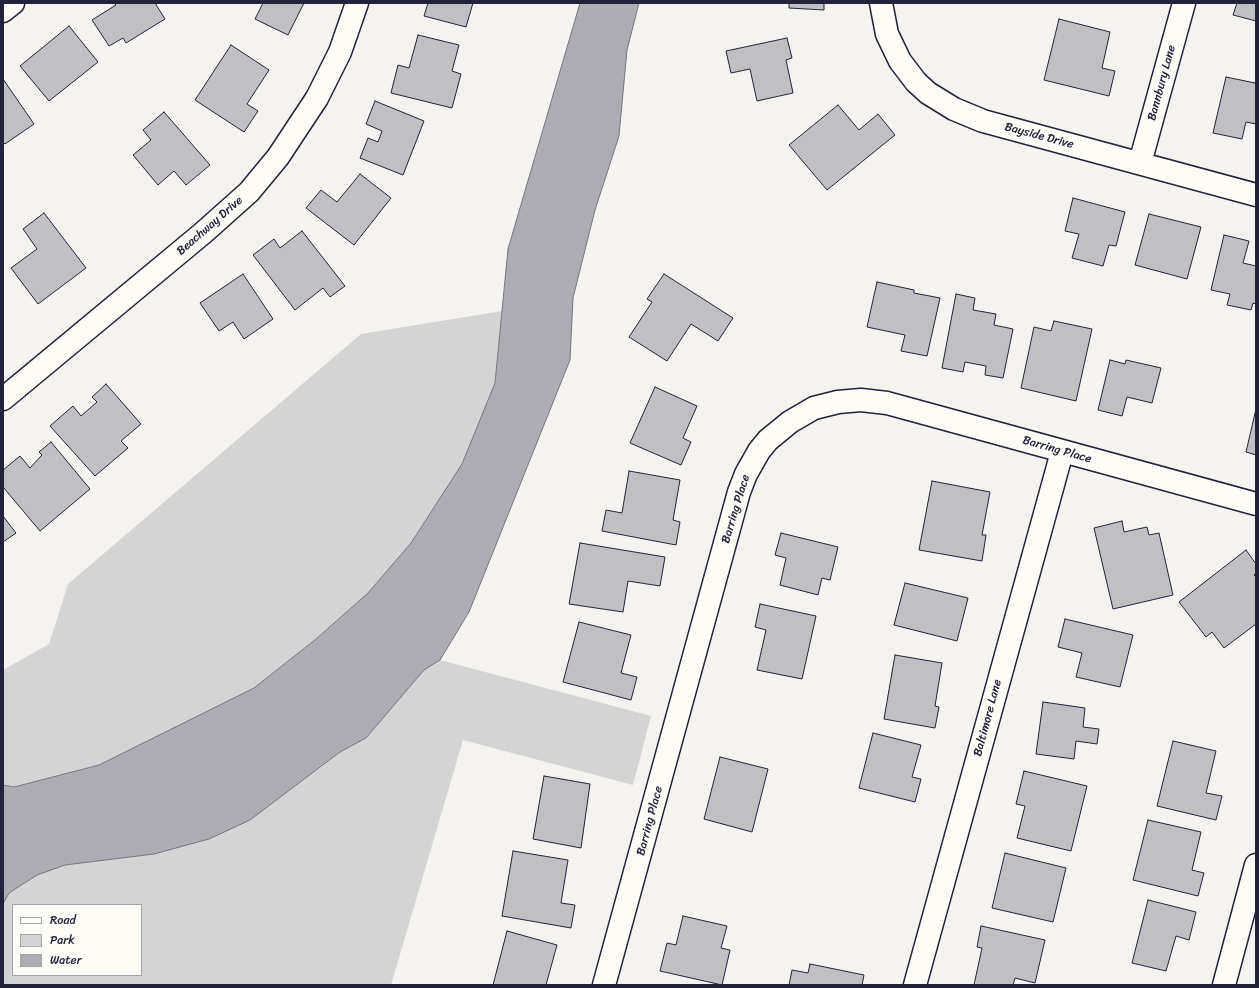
<!DOCTYPE html>
<html>
<head>
<meta charset="utf-8">
<style>
	body { margin:0 }
	#map { position:relative; width:1259px; height:988px; overflow:hidden; background:#f4f3ef; font-family:Sriracha,sans-serif }
	canvas { display:block }
	.frame { position:absolute; inset:0; border:4px solid #22223b; pointer-events:none }
	.legend { position:absolute; left:12px; top:904px; width:130px; height:72px; box-sizing:border-box; background:#fdfcf7; border:1px solid #a5a5ac; margin:0; padding:5px 7px; list-style:none; font-size:12px; color:#22223b }
	.legend li { display:flex; align-items:center; gap:8px; height:20px }
	.legend b { width:20px; border:1px solid #a5a5ac }
</style>
</head>
<body>
<div id="map">
<canvas width="1259" height="988"></canvas>
<div class="frame"></div>
<ul class="legend">
<li><b style="height:5px;background:#fdfcf7"></b>Road</li>
<li><b style="height:11px;background:#d5d4d5"></b>Park</li>
<li><b style="height:11px;background:#acacb2"></b>Water</li>
</ul>
</div>
<script>
const ctx = document.querySelector('canvas').getContext('2d');
ctx.lineJoin = 'round';
function fillPath(path, color) { ctx.fillStyle = color; ctx.fill(path, 'evenodd'); }
const poly = rows => new Path2D(rows.map(r => 'M' + r).join(''));
function stroke(path, color, width, dash) { ctx.strokeStyle = color; ctx.lineWidth = width; ctx.lineCap = dash ? 'butt' : 'round'; ctx.setLineDash(dash || []); ctx.stroke(path); }
function drawText(font, color, halo, rows, align = 'center') {
  ctx.font = font + ' Sriracha,sans-serif'; ctx.lineWidth = 3; ctx.setLineDash([]); ctx.textBaseline = 'middle'; ctx.strokeStyle = halo; ctx.fillStyle = color; for (const [text, x, y, turn = 0] of rows) {
    ctx.save(); ctx.translate(x, y); ctx.rotate((+turn || 0) * Math.PI / 180); ctx.textAlign = isNaN(turn) ? turn : align; if (halo) ctx.strokeText(text, 0, 0); ctx.fillText(text, 0, 0); ctx.restore();
  }
}
const green = poly([
	[502,311,495,383,462,464,411,543,368,593,316,639,254,688,99,765,14,787,3,785,3,670,49,644,68,584,361,334],
	[440,660,651,716,633,785,463,740,391,985,3,985,3,904,9,893,37,875,65,865,154,854,320,768,340,752,366,738,424,670],
	[13,905,141,905,141,975,13,975]
]);
const water = poly([
	[580,3,639,3,627,50,619,136,595,210,573,298,570,360,469,612,440,660,424,670,366,738,340,752,250,820,209,839,154,854,65,865,37,875,9,893,3,904,3,785,14,787,99,765,254,688,316,639,368,593,411,543,462,464,495,383,508,249,580,3]
]);
const building = poly([
	[114,3,155,3,165,19,126,43,123,38,109,46,92,20,116,5,114,3],
	[263,3,304,3,288,35,255,19,263,3],
	[428,3,473,3,466,27,424,16,428,3],
	[789,3,824,3,824,10,789,8,789,3],
	[1237,3,1256,3,1256,21,1233,15,1237,3],
	[1059,19,1110,32,1102,68,1115,71,1109,96,1044,80,1059,19],
	[69,26,98,62,49,101,20,66,69,26],
	[418,35,459,45,452,71,461,74,452,108,391,93,398,65,409,68,418,35],
	[787,38,792,58,786,60,793,93,757,101,750,69,731,73,726,51,787,38],
	[231,45,269,70,247,104,258,111,244,132,195,100,231,45],
	[1226,77,1255,83,1256,80,1256,124,1246,122,1242,139,1213,133,1226,77],
	[3,79,34,124,5,144,3,142,3,79],
	[375,101,424,121,403,175,360,158,368,138,378,142,382,131,366,124,375,101],
	[838,105,859,130,878,114,895,135,827,190,789,145,838,105],
	[164,112,210,165,186,185,174,171,158,185,133,155,151,140,143,130,164,112],
	[360,174,391,198,354,245,306,208,321,190,337,202,360,174],
	[1073,198,1125,212,1116,246,1109,245,1103,266,1072,258,1079,234,1065,231,1073,198],
	[44,213,86,268,38,304,11,268,37,249,23,229,44,213],
	[1149,214,1201,227,1187,279,1135,265,1149,214],
	[302,231,345,286,330,297,323,288,295,310,253,255,274,239,280,248,302,231],
	[1224,235,1249,241,1243,263,1256,266,1256,304,1253,303,1251,310,1227,305,1230,294,1211,290,1224,235],
	[243,274,273,319,244,339,233,322,219,331,200,303,243,274],
	[664,274,733,318,718,341,691,324,667,361,629,337,652,302,647,299,664,274],
	[877,282,914,290,914,293,940,298,927,356,901,351,905,335,867,327,877,282],
	[956,294,975,298,973,310,996,314,994,325,1013,329,1003,378,985,375,986,366,965,362,963,372,942,368,956,294],
	[1054,321,1092,329,1076,401,1021,388,1034,327,1051,331,1054,321],
	[1110,360,1125,364,1126,360,1161,368,1152,403,1127,397,1122,416,1098,410,1110,360],
	[106,384,141,424,121,441,128,448,95,476,50,426,73,406,81,416,97,402,92,397,106,384],
	[655,387,697,406,683,438,691,442,681,465,630,443,655,387],
	[1256,409,1256,455,1246,452,1256,409],
	[51,442,90,489,40,531,3,487,3,470,20,456,30,468,42,455,39,452,51,442],
	[629,471,680,480,673,520,680,522,676,545,602,531,606,510,622,513,629,471],
	[932,481,990,492,982,535,986,535,982,561,919,550,932,481],
	[3,516,16,533,3,542,3,516],
	[1122,521,1124,532,1147,527,1149,535,1159,533,1173,595,1113,609,1094,528,1122,521],
	[781,533,838,547,830,580,822,578,818,595,780,585,786,558,775,555,781,533],
	[580,543,665,557,660,586,628,581,623,612,569,604,580,543],
	[1246,550,1256,564,1256,573,1254,575,1256,577,1256,624,1224,648,1212,632,1206,637,1179,602,1246,550],
	[905,583,968,598,957,641,894,625,905,583],
	[760,604,816,616,802,679,757,670,766,630,755,627,760,604],
	[1065,619,1133,635,1120,687,1076,677,1082,653,1058,647,1065,619],
	[579,622,631,635,621,673,637,677,631,700,563,682,579,622],
	[895,655,942,663,935,706,939,707,935,728,884,719,895,655],
	[1043,702,1085,708,1083,727,1099,729,1097,744,1076,741,1074,759,1036,754,1043,702],
	[873,733,921,745,912,777,921,779,915,802,859,788,873,733],
	[1173,741,1216,751,1206,793,1222,796,1216,820,1157,806,1173,741],
	[720,757,768,769,752,832,704,819,720,757],
	[1024,771,1087,786,1071,851,1017,838,1025,806,1016,804,1024,771],
	[544,776,590,784,581,848,533,839,544,776],
	[1148,820,1201,832,1192,870,1204,873,1198,896,1133,880,1148,820],
	[513,851,568,860,561,903,575,905,571,928,502,916,513,851],
	[1005,853,1066,868,1053,922,992,908,1005,853],
	[1148,900,1196,912,1189,940,1176,936,1166,971,1132,963,1148,900],
	[683,916,727,926,721,948,730,950,722,985,660,971,667,943,676,945,683,916],
	[981,926,1045,940,1035,983,1015,978,1013,985,974,985,982,948,977,947,981,926],
	[507,931,557,945,546,985,493,985,507,931],
	[810,964,864,975,862,985,789,985,792,970,808,973,810,964]
]);
const minor = poly([
	[881,3,887,34,900,61,916,82,928,93,954,109,983,121,1256,195],
	[3,11,13,3],
	[1140,163,1184,3],
	[3,399,203,233,249,192,278,157,317,98,340,52,357,3],
	[604,985,739,492,746,474,759,451,768,440,790,422,814,408,838,402,861,400,887,403,1256,504],
	[915,985,1062,452],
	[1224,985,1256,865]
]);
const streetNames = [
	["Bannbury Lane",1162,83,-75],
	["Bayside Drive",1039,136,15],
	["Beachway Drive",210,226,-41],
	["Barring Place",1057,450,16],
	["Barring Place",736,509,-73],
	["Baltimore Lane",988,718,-75],
	["Barring Place",650,821,-75]
];
fillPath(green, '#d5d4d5');
fillPath(water, '#acacb2');
stroke(water, '#757582', 1);
fillPath(building, '#c0bfc2');
stroke(building, '#22223b', 1);
stroke(minor, '#22223b', 25);
stroke(minor, '#fdfcf7', 22);
drawText('12px', '#22223b', '#fdfcf7', streetNames);
</script>
</body>
</html>
